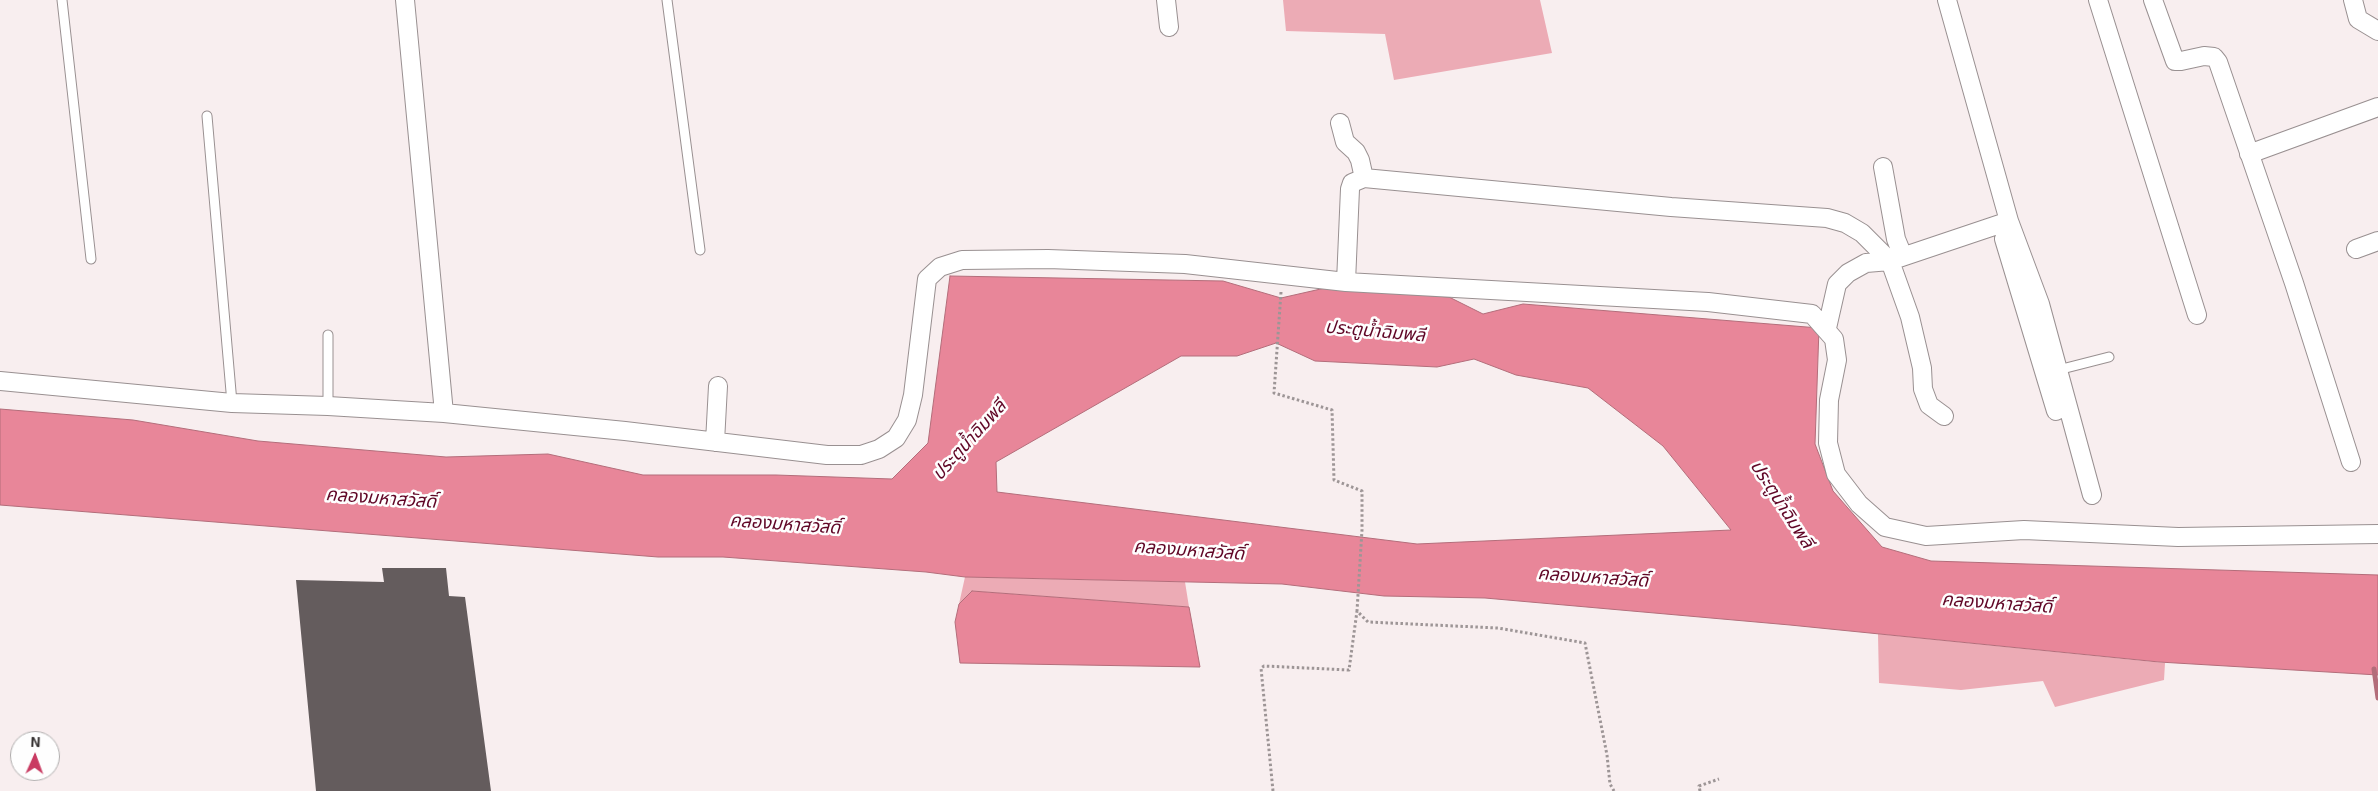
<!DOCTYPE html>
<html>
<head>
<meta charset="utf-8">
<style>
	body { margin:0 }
	#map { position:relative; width:2378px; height:791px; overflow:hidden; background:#f8eeef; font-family:"Exo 2",sans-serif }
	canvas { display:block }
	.north { position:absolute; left:10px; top:731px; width:50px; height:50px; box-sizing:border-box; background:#fefefe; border:1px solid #aeacac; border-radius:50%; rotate:2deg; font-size:14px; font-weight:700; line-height:20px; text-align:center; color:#363232 }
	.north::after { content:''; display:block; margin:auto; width:18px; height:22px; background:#c93b62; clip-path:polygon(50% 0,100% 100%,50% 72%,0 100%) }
</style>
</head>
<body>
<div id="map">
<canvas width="2378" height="791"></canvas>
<div class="north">N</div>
</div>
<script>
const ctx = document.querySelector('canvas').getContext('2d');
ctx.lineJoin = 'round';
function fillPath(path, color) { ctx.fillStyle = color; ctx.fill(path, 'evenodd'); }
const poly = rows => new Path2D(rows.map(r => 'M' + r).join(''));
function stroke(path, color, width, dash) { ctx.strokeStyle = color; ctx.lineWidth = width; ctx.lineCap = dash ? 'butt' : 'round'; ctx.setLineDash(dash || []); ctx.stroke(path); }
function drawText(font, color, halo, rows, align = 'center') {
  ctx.font = font + ' "Exo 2","Noto Sans Thai",sans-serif'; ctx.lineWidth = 5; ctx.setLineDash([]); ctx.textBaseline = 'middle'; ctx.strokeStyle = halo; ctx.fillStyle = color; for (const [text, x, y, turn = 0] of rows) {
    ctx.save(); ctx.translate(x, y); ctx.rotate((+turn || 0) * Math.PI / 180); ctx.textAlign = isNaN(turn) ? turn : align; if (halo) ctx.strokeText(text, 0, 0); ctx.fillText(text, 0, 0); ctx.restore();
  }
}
const green = poly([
	[1283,0,1540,0,1552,53,1394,80,1385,34,1286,31],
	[965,577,1185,582,1189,607,972,591,959,604],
	[1878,634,2165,663,2164,680,2055,707,2043,681,1961,690,1879,683]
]);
const water = poly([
	[950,276,1223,281,1281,298,1325,288,1449,297,1483,314,1523,304,1819,328,1815,444,1833,491,1882,547,1931,561,2378,575,2378,675,2159,662,1790,625,1485,598,1384,596,1282,584,965,577,926,572,723,557,658,557,0,505,0,409,133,420,258,441,446,457,548,454,643,475,776,475,892,479,928,443,950,276],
	[1276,343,1315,361,1437,367,1474,359,1516,375,1588,388,1663,446,1731,530,1417,544,997,492,996,462,1181,356,1237,356,1276,343],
	[972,591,1189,607,1200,667,960,663,955,622,959,604,972,591]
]);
const stream = poly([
	[2374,669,2378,698]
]);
const building = poly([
	[382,568,446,568,449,596,465,597,491,791,316,791,296,580,384,582]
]);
const path = poly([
	[1281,292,1274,393,1332,410,1334,480,1362,491,1362,530,1357,611,1368,622,1498,628,1585,643,1607,755,1610,784,1614,791],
	[1273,791,1261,668,1264,666,1349,670,1357,611],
	[1700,791,1699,786,1719,779]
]);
const service = poly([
	[62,0,91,259],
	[667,0,700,250],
	[207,116,232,403],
	[328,335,328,406],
	[2058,370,2109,357]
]);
const minor = poly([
	[405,0,444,413],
	[1166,0,1169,27],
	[1947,0,2009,221,2040,304,2092,495],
	[2098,0,2197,315],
	[2153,0,2175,61,2181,61,2204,56,2214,57,2218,62,2294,283,2351,462],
	[2353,0,2358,19,2378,31],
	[1340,123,1345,142,1356,152,1360,160,1364,178],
	[2249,154,2378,107],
	[1883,167,1896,239,1903,256],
	[2004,239,2056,411],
	[2356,249,2378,241],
	[1346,282,1350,189,1352,183,1364,178,1671,207,1827,218,1845,223,1862,233,1890,261,1910,317,1922,368,1923,389,1929,405,1944,416],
	[1827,328,1837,284,1848,273,1866,263,1890,261,2009,221],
	[0,381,232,403,328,406,444,413,625,431,827,455,861,455,879,449,896,438,907,420,913,395,927,279,940,267,962,260,1048,259,1185,264,1346,282,1708,302,1812,314,1834,339,1837,360,1829,400,1828,443,1836,474,1859,504,1885,527,1926,536,2024,530,2178,537,2378,534],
	[715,442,718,386]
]);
const waterNames = [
	["ประตูน้ำฉิมพลี",1375,331,5],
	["ประตูน้ำฉิมพลี",969,440,-48],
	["คลองมหาสวัสดิ์",381,498,4],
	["ประตูน้ำฉิมพลี",1782,504,57],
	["คลองมหาสวัสดิ์",785,524,4],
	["คลองมหาสวัสดิ์",1189,550,4],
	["คลองมหาสวัสดิ์",1593,577,4],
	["คลองมหาสวัสดิ์",1997,603,4]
];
fillPath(green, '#ecabb5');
fillPath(water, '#e88699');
stroke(water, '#b36d7a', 1);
stroke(stream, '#b36d7a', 5);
fillPath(building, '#645c5d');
stroke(service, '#999091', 11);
stroke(minor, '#999091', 20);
stroke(path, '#9d9596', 3, [2.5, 2.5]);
stroke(service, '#fff', 9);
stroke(minor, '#fff', 18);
drawText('italic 18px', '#600626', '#fefefe', waterNames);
</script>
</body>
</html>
